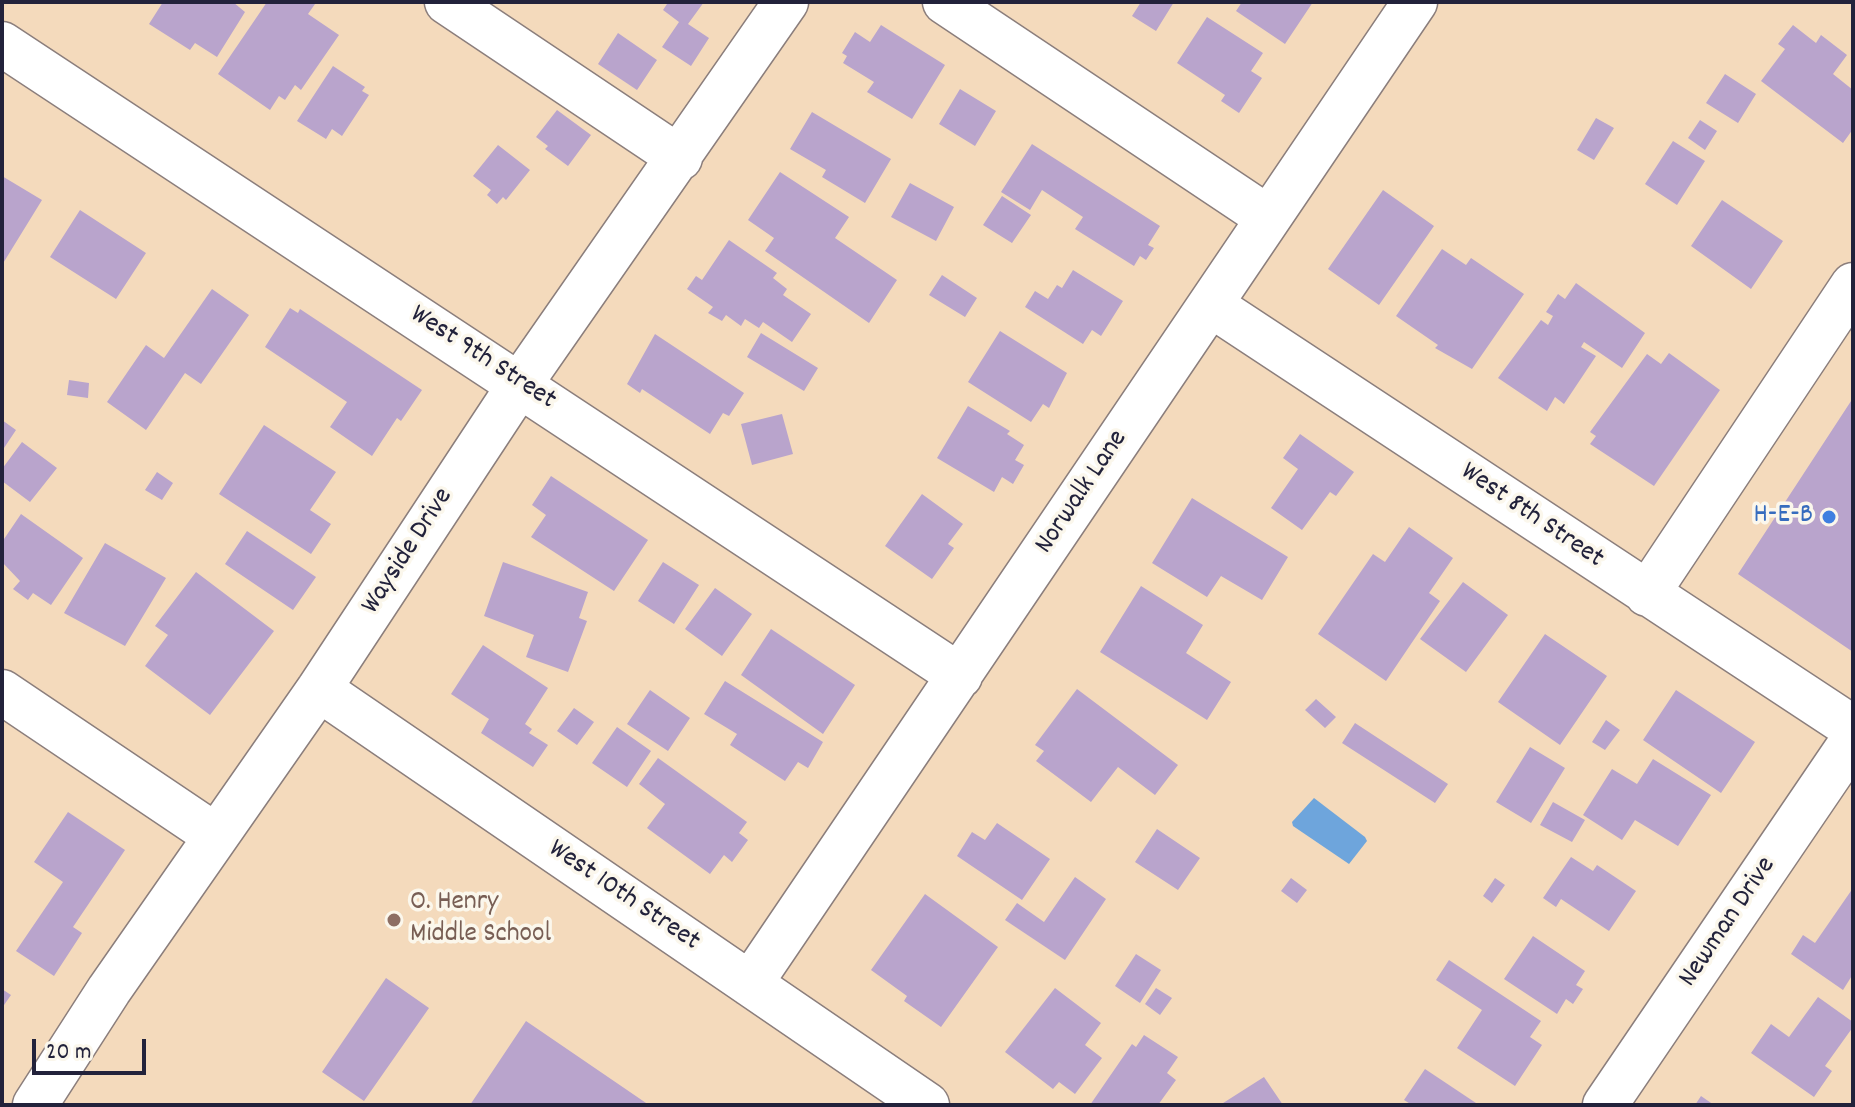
<!DOCTYPE html>
<html>
<head>
<meta charset="utf-8">
<style>
	body { margin:0 }
	#map { position:relative; width:1855px; height:1107px; overflow:hidden; background:#f4dabc; font-family:Dekko,sans-serif }
	canvas { display:block }
	.frame { position:absolute; inset:0; border:4px solid #22223b; pointer-events:none }
	.scale { position:absolute; left:32px; top:1039px; width:114px; height:36px; box-sizing:border-box; border:4px solid #22223b; border-top:0; padding-left:10px; font-size:24px; line-height:28px; white-space:nowrap; color:#22223b; -webkit-text-stroke:6px #fbf7ec; paint-order:stroke }
</style>
</head>
<body>
<div id="map">
<canvas width="1855" height="1107"></canvas>
<div class="frame"></div>
<div class="scale">20 m</div>
</div>
<script>
const ctx = document.querySelector('canvas').getContext('2d');
ctx.lineJoin = 'round';
function fillPath(path, color) { ctx.fillStyle = color; ctx.fill(path, 'evenodd'); }
const poly = rows => new Path2D(rows.map(r => 'M' + r).join(''));
function stroke(path, color, width, dash) { ctx.strokeStyle = color; ctx.lineWidth = width; ctx.lineCap = dash ? 'butt' : 'round'; ctx.setLineDash(dash || []); ctx.stroke(path); }
function drawText(font, color, halo, rows, align = 'center') {
  ctx.font = font + ' Dekko,sans-serif'; ctx.lineWidth = 7; ctx.setLineDash([]); ctx.textBaseline = 'middle'; ctx.strokeStyle = halo; ctx.fillStyle = color; for (const [text, x, y, turn = 0] of rows) {
    ctx.save(); ctx.translate(x, y); ctx.rotate((+turn || 0) * Math.PI / 180); ctx.textAlign = isNaN(turn) ? turn : align; if (halo) ctx.strokeText(text, 0, 0); ctx.fillText(text, 0, 0); ctx.restore();
  }
}
const water = poly([
	[1314,798,1365,837,1367,841,1349,864,1293,826,1292,822]
]);
const building = poly([
	[163,2,233,2,245,12,217,57,195,43,190,50,149,24],
	[267,2,312,2,315,4,308,14,339,35,301,90,295,85,285,100,279,96,270,110,218,74],
	[664,2,704,2,688,24,709,38,691,66,662,47,679,22,663,10,667,4],
	[1141,2,1174,2,1156,31,1132,16],
	[1242,2,1313,2,1285,44,1236,11],
	[1207,17,1263,53,1251,71,1262,78,1239,113,1221,101,1225,95,1177,63],
	[881,25,945,65,912,119,867,92,874,82,843,63,847,56,842,53,855,32,870,42],
	[1793,25,1816,43,1821,35,1847,55,1833,74,1853,90,1853,129,1843,143,1761,81,1785,49,1778,44],
	[618,33,657,60,637,90,598,64],
	[333,66,365,87,362,91,369,95,342,136,332,129,326,139,297,121],
	[1725,74,1756,94,1738,123,1706,103],
	[960,89,996,111,975,146,939,124],
	[557,110,591,135,568,166,545,149,548,146,536,137],
	[812,112,891,159,865,203,822,177,826,170,790,149],
	[1596,118,1614,128,1594,160,1577,150],
	[1700,120,1717,131,1705,150,1688,138],
	[1673,141,1705,161,1677,205,1645,184],
	[1032,144,1160,226,1148,245,1154,248,1146,260,1140,256,1134,266,1075,229,1083,217,1042,190,1030,210,1001,192],
	[498,145,530,170,506,200,503,197,497,204,487,195,491,190,473,176],
	[780,172,849,217,835,238,897,280,869,323,765,251,774,238,748,220],
	[2,176,42,200,2,265],
	[910,183,954,207,936,241,891,217],
	[1383,190,1434,226,1379,305,1328,269],
	[1002,196,1031,215,1012,243,983,225],
	[1722,200,1783,241,1751,289,1691,246],
	[80,210,146,253,116,299,50,257],
	[729,240,777,273,773,278,787,289,783,295,811,314,792,342,763,322,759,328,745,319,741,326,726,315,722,321,708,313,713,307,687,289,696,276,702,280],
	[1442,249,1466,265,1471,258,1524,294,1472,369,1435,348,1438,345,1396,316],
	[1073,270,1123,301,1101,336,1092,330,1083,344,1025,307,1035,291,1048,299,1057,285,1062,288],
	[942,275,977,298,965,317,929,295],
	[1576,283,1645,333,1622,368,1584,342,1581,347,1596,356,1564,404,1555,397,1547,411,1498,378,1541,320,1548,325,1553,316,1546,312,1558,294,1565,299],
	[212,289,249,315,201,384,185,373,146,430,107,402,146,345,164,358],
	[290,308,298,313,300,309,422,390,401,421,397,418,372,456,330,427,347,402,265,347],
	[1000,331,1067,373,1049,408,1043,404,1031,422,968,382],
	[761,333,818,368,804,391,747,357],
	[655,334,744,393,729,416,723,413,710,434,642,389,640,393,627,384],
	[1669,353,1720,390,1654,486,1590,444,1596,436,1590,432,1647,354,1661,364],
	[69,380,89,383,88,398,67,395],
	[1853,398,1853,652,1738,574],
	[968,406,1010,431,1007,434,1024,445,1015,460,1024,465,1013,484,1002,477,994,492,937,458],
	[782,414,793,454,752,465,741,424],
	[2,420,16,430,2,451],
	[264,425,336,472,310,510,331,524,311,554,219,494],
	[1300,434,1354,472,1336,496,1330,492,1302,530,1271,508,1298,469,1283,458],
	[22,442,57,468,30,502,2,481,2,469],
	[157,472,173,483,162,500,145,490],
	[551,476,648,540,614,591,531,537,546,515,532,505],
	[922,494,963,524,948,544,954,548,932,579,885,546],
	[1192,498,1288,557,1262,600,1221,576,1207,597,1152,563],
	[21,514,83,558,51,605,33,593,28,600,13,589,20,581,2,562,2,542],
	[1409,527,1453,558,1429,593,1440,601,1386,681,1318,634,1373,554,1385,562],
	[247,531,316,577,293,610,225,564],
	[105,543,166,578,125,646,64,613],
	[503,562,588,592,579,618,587,621,568,672,526,657,534,635,484,616],
	[663,562,699,585,674,624,638,601],
	[196,572,274,631,210,715,145,666,168,635,155,626],
	[1463,582,1508,615,1466,672,1420,639],
	[1141,586,1203,625,1186,653,1231,682,1207,720,1100,652],
	[715,588,752,614,722,656,685,629],
	[771,629,855,685,823,734,741,675],
	[1545,634,1607,676,1560,745,1498,702],
	[483,645,548,688,525,724,532,729,529,733,548,745,533,767,481,733,489,719,451,694],
	[725,681,823,742,808,768,798,762,785,781,730,745,737,734,704,714],
	[1077,689,1178,765,1155,795,1118,767,1091,802,1036,761,1044,751,1035,745],
	[650,690,690,718,668,751,627,724],
	[1676,690,1755,742,1721,793,1643,740],
	[1316,699,1336,717,1325,728,1305,710],
	[574,708,594,722,577,745,557,731],
	[1606,720,1620,730,1605,750,1592,742],
	[1355,723,1448,784,1435,803,1342,743],
	[617,727,651,751,627,787,592,763],
	[1530,747,1565,768,1531,823,1496,802],
	[658,758,747,822,739,833,748,840,732,862,724,855,710,874,647,828,665,804,639,784],
	[1653,759,1711,795,1678,846,1635,820,1622,840,1583,815,1612,769,1637,784],
	[1553,802,1585,820,1572,842,1540,825],
	[68,812,125,850,73,927,82,933,54,976,16,951,63,882,34,862],
	[997,823,1050,859,1022,900,957,856,972,832,985,840],
	[1157,829,1200,858,1178,890,1135,862],
	[1571,857,1593,871,1597,865,1636,891,1609,931,1561,899,1556,907,1543,898],
	[1075,877,1106,899,1065,960,1005,920,1017,903,1044,922],
	[1291,878,1307,890,1297,903,1281,891],
	[1495,878,1505,885,1492,903,1483,896],
	[1853,888,1853,974,1843,990,1791,954,1803,935,1815,943],
	[925,894,998,947,941,1027,904,1001,907,996,871,970],
	[1533,936,1585,971,1576,985,1583,989,1573,1004,1566,999,1557,1014,1504,979],
	[1136,954,1161,970,1140,1003,1115,986],
	[1449,960,1541,1021,1530,1037,1542,1045,1515,1086,1457,1048,1482,1010,1436,980],
	[386,978,429,1008,364,1101,322,1072],
	[1055,988,1101,1023,1085,1045,1102,1058,1075,1094,1059,1082,1053,1089,1005,1052],
	[1156,988,1172,998,1160,1015,1145,1004],
	[2,989,11,995,2,1008],
	[1818,997,1853,1022,1853,1027,1825,1066,1832,1071,1814,1097,1751,1053,1771,1024,1789,1037],
	[526,1021,649,1105,470,1105],
	[1144,1035,1178,1057,1167,1073,1176,1080,1158,1105,1090,1105,1132,1044,1136,1047],
	[1425,1069,1479,1105,1412,1105,1404,1100],
	[1264,1077,1283,1105,1220,1105],
	[1701,1096,1714,1105,1695,1105]
]);
const minor = poly([
	[447,2,680,158],
	[945,2,1267,217],
	[2,44,960,676],
	[1211,305,1853,728],
	[1647,594,1853,285],
	[319,689,927,1105],
	[2,692,216,836],
	[750,984,1415,2],
	[35,1105,109,990,319,689,520,384,786,2],
	[1605,1105,1853,740]
]);
const markers = [
	[1829,517,8,"#3f7fe0"],
	[394,920,8,"#8d6e63"]
];
const streetNames = [
	["West 9th Street",482,359,33],
	["Norwalk Lane",1083,493,-56],
	["West 8th Street",1531,517,34],
	["Wayside Drive",409,552,-57],
	["West 10th Street",623,897,34],
	["Newman Drive",1729,923,-56]
];
const shopNames = [
	["H-E-B",1813,517]
];
const educationNames = [
	["O. Henry",410,904],
	["Middle School",410,936]
];
fillPath(water, '#6ea5dc');
fillPath(building, '#b9a4cc');
stroke(minor, '#8b7e7c', 47);
stroke(minor, '#fff', 44);
for (const [x, y, r, color] of markers) { const dot = new Path2D(); dot.arc(x, y, r, 0, 2 * Math.PI); ctx.fillStyle = color; ctx.fill(dot); stroke(dot, '#fbf7ec', 3); }
drawText('28px', '#22223b', '#fbf7ec', streetNames);
drawText('28px', '#366cbe', '#fbf7ec', shopNames, 'right');
drawText('28px', '#785e54', '#fbf7ec', educationNames, 'left');
</script>
</body>
</html>
